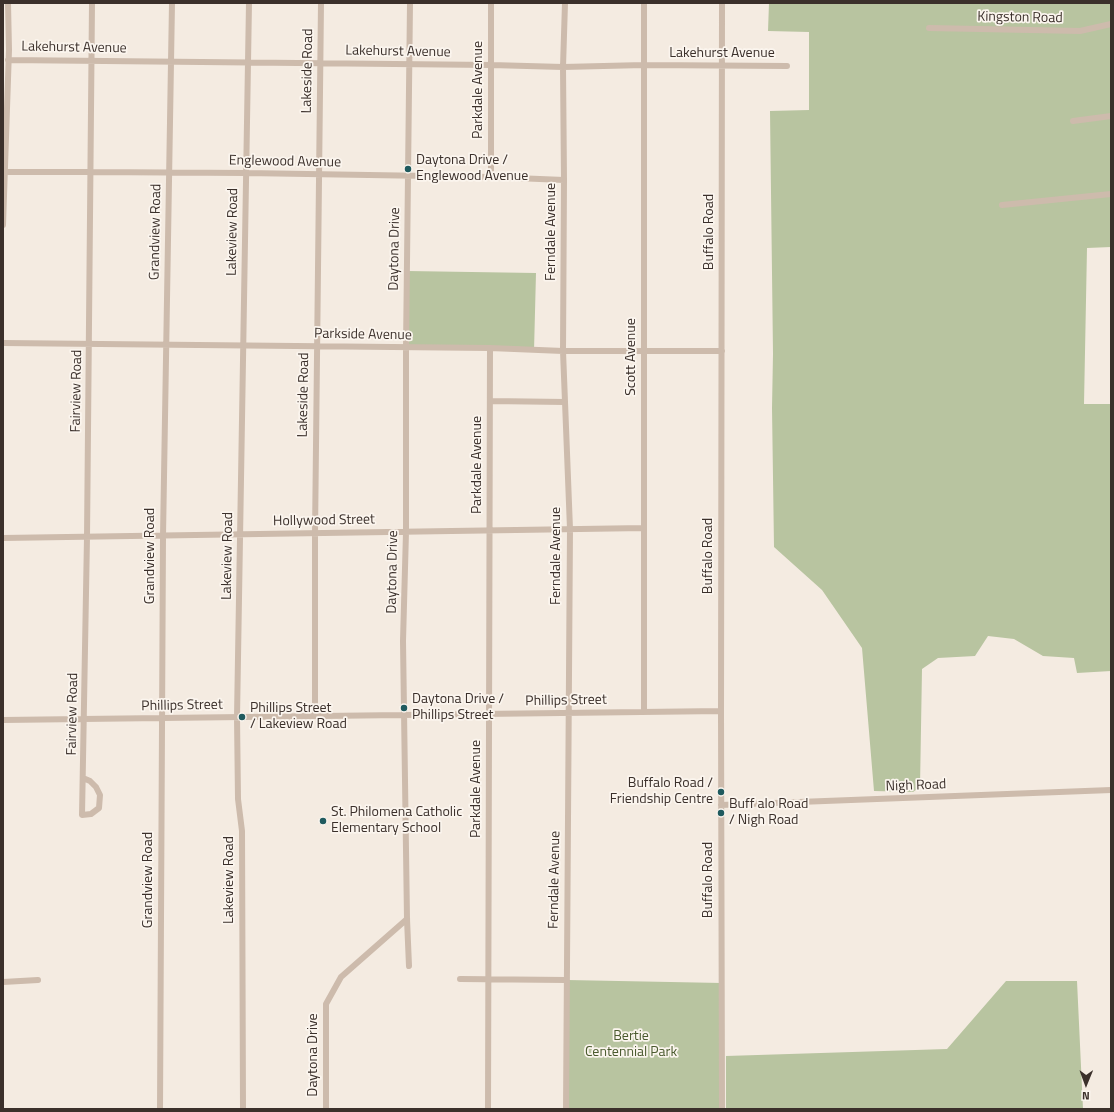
<!DOCTYPE html>
<html>
<head>
<meta charset="utf-8">
<style>
	body { margin:0 }
	#map { position:relative; width:1114px; height:1112px; overflow:hidden; background:#f4ebe1; font-family:"Titillium Web",sans-serif }
	canvas { display:block }
	.frame { position:absolute; inset:0; border:4px solid #3b302b; pointer-events:none }
	.north { position:absolute; left:1066px; top:1064px; width:40px; height:40px; -webkit-text-stroke:3px #fbf5ee; paint-order:stroke; rotate:181deg; font-size:11px; font-weight:700; line-height:16px; text-align:center; color:#3b302b }
	.north::after { content:''; display:block; margin:auto; width:14px; height:18px; background:#3b302b; clip-path:polygon(50% 0,100% 100%,50% 72%,0 100%) }
</style>
</head>
<body>
<div id="map">
<canvas width="1114" height="1112"></canvas>
<div class="frame"></div>
<div class="north">N</div>
</div>
<script>
const ctx = document.querySelector('canvas').getContext('2d');
ctx.lineJoin = 'round';
function fillPath(path, color) { ctx.fillStyle = color; ctx.fill(path, 'evenodd'); }
const poly = rows => new Path2D(rows.map(r => 'M' + r).join(''));
function stroke(path, color, width, dash) { ctx.strokeStyle = color; ctx.lineWidth = width; ctx.lineCap = dash ? 'butt' : 'round'; ctx.setLineDash(dash || []); ctx.stroke(path); }
function drawText(font, color, halo, rows, align = 'center') {
  ctx.font = font + ' "Titillium Web",sans-serif'; ctx.lineWidth = 3.5; ctx.setLineDash([]); ctx.textBaseline = 'middle'; ctx.strokeStyle = halo; ctx.fillStyle = color; for (const [text, x, y, turn = 0] of rows) {
    ctx.save(); ctx.translate(x, y); ctx.rotate((+turn || 0) * Math.PI / 180); ctx.textAlign = isNaN(turn) ? turn : align; if (halo) ctx.strokeText(text, 0, 0); ctx.fillText(text, 0, 0); ctx.restore();
  }
}
const green = poly([
	[769,3,1111,3,1111,247,1087,248,1084,404,1111,404,1111,671,1077,673,1074,658,1043,656,1014,639,988,636,975,656,938,658,922,669,920,787,913,792,874,791,862,648,822,590,774,547,772,408,773,354,770,111,809,110,809,32,768,31],
	[407,271,536,273,534,351,406,347],
	[567,980,722,983,721,1109,566,1109],
	[1006,981,1077,981,1083,1109,726,1109,726,1056,947,1049]
]);
const minor = poly([
	[565,3,563,67,564,180,563,351,570,529,566,1109],
	[929,28,1080,31,1111,24],
	[8,60,491,65,563,67,644,65,787,66],
	[1073,121,1111,116],
	[3,172,90,172,246,173,491,177,564,180],
	[491,177,491,3],
	[1002,205,1111,194],
	[3,225,9,50,8,3],
	[3,343,490,348,563,351,722,351],
	[490,401,565,402],
	[3,538,644,528],
	[644,712,644,3],
	[315,716,315,534,321,3],
	[3,720,721,711],
	[83,778,90,781,96,787,100,795,99,808,91,814,82,815,87,537,92,3],
	[721,805,1111,790],
	[409,966,407,919,403,641,406,532,406,348,410,3],
	[460,979,566,980],
	[3,982,38,980],
	[160,1109,163,536,172,3],
	[243,1109,242,831,238,799,237,717,249,3],
	[326,1109,326,1004,341,977,407,919],
	[488,1109,490,348],
	[722,1109,721,711,722,3]
]);
const markers = [
	[408,169,4,"#1f5a5e"],
	[404,708,4,"#1f5a5e"],
	[242,717,4,"#1f5a5e"],
	[721,792,4,"#1f5a5e"],
	[721,813,4,"#1f5a5e"],
	[323,821,4,"#1f5a5e"]
];
const streetNames = [
	["Kingston Road",1020,18,1],
	["Lakehurst Avenue",74,48,1],
	["Lakehurst Avenue",398,52,1],
	["Lakehurst Avenue",722,54],
	["Lakeside Road",308,71,-89],
	["Parkdale Avenue",479,90,-90],
	["Englewood Avenue",285,162,1],
	["Grandview Road",156,232,-89],
	["Lakeview Road",233,232,-89],
	["Ferndale Avenue",552,232,-90],
	["Buffalo Road",710,232,-90],
	["Daytona Drive",395,249,-89],
	["Parkside Avenue",363,335,1],
	["Scott Avenue",632,357,-90],
	["Fairview Road",77,391,-89],
	["Lakeside Road",304,395,-89],
	["Parkdale Avenue",478,465,-90],
	["Hollywood Street",324,521,-1],
	["Grandview Road",151,556,-90],
	["Lakeview Road",228,556,-89],
	["Ferndale Avenue",557,556,-90],
	["Buffalo Road",709,556,-90],
	["Daytona Drive",393,572,-89],
	["Phillips Street",566,701,-1],
	["Phillips Street",182,706,-1],
	["Fairview Road",73,714,-89],
	["Nigh Road",916,786,-2],
	["Parkdale Avenue",477,789,-90],
	["Grandview Road",149,880,-90],
	["Lakeview Road",230,880,-90],
	["Ferndale Avenue",555,880,-89],
	["Buffalo Road",709,880,-90],
	["Daytona Drive",314,1055,-90]
];
const poiNames = [
	["Daytona Drive /",416,161],
	["Englewood Avenue",416,177],
	["Daytona Drive /",412,700],
	["Phillips Street",412,716],
	["Phillips Street",250,709],
	["/ Lakeview Road",250,725],
	["Buffalo Road /",713,784,"right"],
	["Friendship Centre",713,800,"right"],
	["Buff alo Road",729,805],
	["/ Nigh Road",729,821],
	["St. Philomena Catholic",331,813],
	["Elementary School",331,829]
];
const parkNames = [
	["Bertie",631,1037],
	["Centennial Park",631,1053]
];
fillPath(green, '#b8c4a0');
stroke(minor, '#cdbbac', 6);
for (const [x, y, r, color] of markers) { const dot = new Path2D(); dot.arc(x, y, r, 0, 2 * Math.PI); ctx.fillStyle = color; ctx.fill(dot); stroke(dot, '#fbf5ee', 1.5); }
drawText('14px', '#3b302b', '#fbf5ee', streetNames);
drawText('14px', '#3b302b', '#fbf5ee', poiNames, 'left');
drawText('14px', '#4a5a2e', '#fbf5ee', parkNames);
</script>
</body>
</html>
